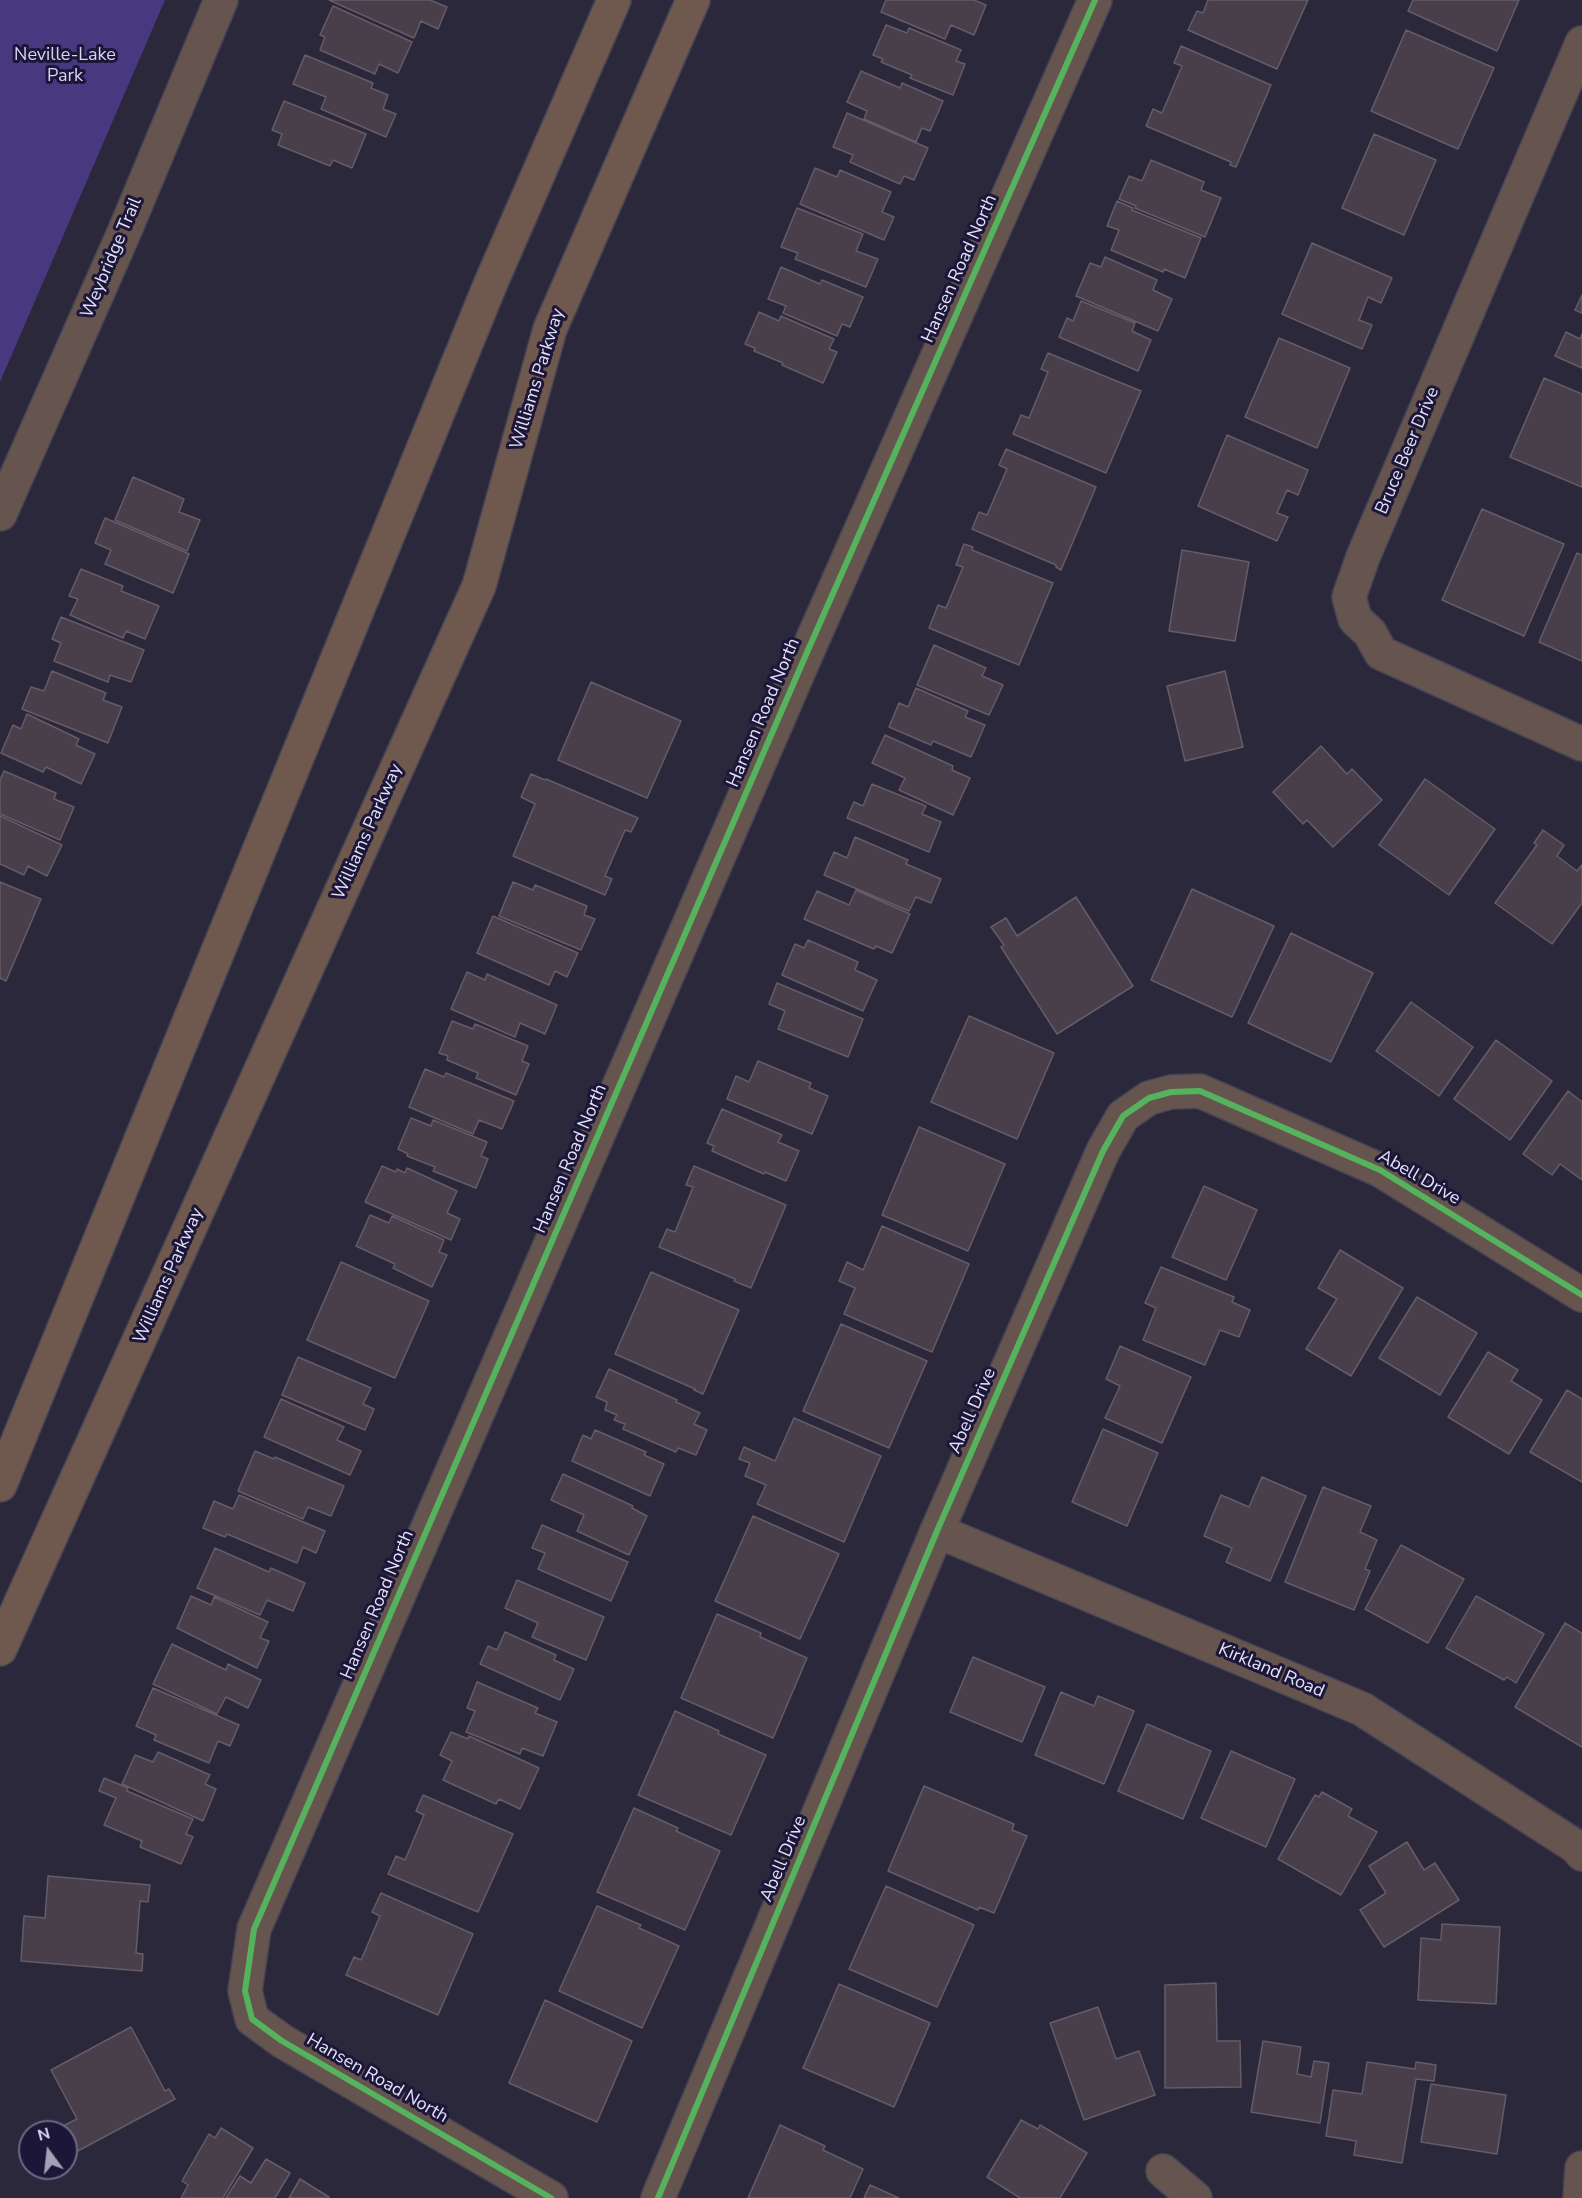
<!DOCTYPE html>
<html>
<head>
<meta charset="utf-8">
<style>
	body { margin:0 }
	#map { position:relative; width:1582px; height:2198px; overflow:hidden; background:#2b283b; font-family:"Nunito Sans",sans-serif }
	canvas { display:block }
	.north { position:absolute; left:18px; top:2120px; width:60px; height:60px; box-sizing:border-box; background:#1c1638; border:2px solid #6c6886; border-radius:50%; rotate:345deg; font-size:16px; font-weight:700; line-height:24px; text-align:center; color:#e4e2fa }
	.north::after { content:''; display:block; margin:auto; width:21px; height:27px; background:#a3a1b7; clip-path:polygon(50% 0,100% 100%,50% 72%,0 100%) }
</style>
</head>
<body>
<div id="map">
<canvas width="1582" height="2198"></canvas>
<div class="north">N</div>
</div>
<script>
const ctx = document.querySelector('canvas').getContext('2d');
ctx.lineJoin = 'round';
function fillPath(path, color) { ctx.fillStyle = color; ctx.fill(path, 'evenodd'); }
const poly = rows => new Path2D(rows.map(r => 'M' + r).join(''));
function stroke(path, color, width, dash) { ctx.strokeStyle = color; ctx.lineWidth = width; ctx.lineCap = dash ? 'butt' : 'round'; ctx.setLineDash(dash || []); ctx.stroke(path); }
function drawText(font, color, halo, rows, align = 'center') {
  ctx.font = font + ' "Nunito Sans",sans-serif'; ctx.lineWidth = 6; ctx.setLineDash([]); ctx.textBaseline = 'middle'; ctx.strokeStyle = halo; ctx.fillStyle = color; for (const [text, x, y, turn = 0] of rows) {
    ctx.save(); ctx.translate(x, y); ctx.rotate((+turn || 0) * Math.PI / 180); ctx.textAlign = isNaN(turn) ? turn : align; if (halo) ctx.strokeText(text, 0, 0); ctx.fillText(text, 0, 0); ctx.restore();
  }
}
const green = poly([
	[0,0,165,0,0,382]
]);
const building = poly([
	[329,0,430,0,447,7,438,29,421,21,414,38,329,0],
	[886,0,974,0,986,5,974,35,951,25,945,39,881,12,886,0],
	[1208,0,1308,0,1277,69,1188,30,1197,11,1203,13,1208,0],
	[1413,0,1519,0,1497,51,1408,11,1413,0],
	[333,6,412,42,398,73,379,64,375,74,320,50,325,37,320,35,333,6],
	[886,25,907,33,909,28,961,50,956,61,965,64,953,95,910,78,912,75,881,62,883,59,873,55,886,25],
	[1406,30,1494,68,1458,149,1371,111,1406,30],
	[1181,46,1271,85,1236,167,1230,165,1231,162,1146,126,1153,109,1162,113,1182,66,1174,63,1181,46],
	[305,55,373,83,371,88,388,95,383,109,396,114,386,137,321,109,326,97,293,84,305,55],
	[861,71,900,88,902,83,943,101,930,131,922,128,916,142,864,119,867,111,847,102,861,71],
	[284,101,366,134,352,168,333,160,330,166,278,145,282,134,272,130,284,101],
	[847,113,928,148,914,180,904,176,900,184,850,162,853,155,833,147,847,113],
	[1374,134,1436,160,1404,235,1342,208,1374,134],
	[1151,160,1204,182,1201,190,1221,198,1205,237,1135,208,1136,206,1119,199,1129,176,1142,181,1151,160],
	[815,168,837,177,840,170,891,192,882,212,894,217,884,240,800,204,815,168],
	[1117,201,1133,208,1132,210,1201,238,1185,278,1164,269,1163,272,1111,250,1119,230,1107,226,1117,201],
	[797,208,863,234,856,251,878,259,866,287,795,259,798,253,781,247,797,208],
	[1312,243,1392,278,1381,303,1368,297,1359,320,1372,325,1362,349,1282,314,1312,243],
	[1105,257,1157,280,1153,290,1172,299,1158,331,1076,296,1090,263,1101,267,1105,257],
	[781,267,820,284,822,280,863,297,850,327,842,324,837,336,783,313,786,306,768,299,781,267],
	[1582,295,1582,313,1575,310,1582,295],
	[1081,301,1135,323,1132,331,1151,340,1138,371,1059,337,1067,318,1073,321,1081,301],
	[759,312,779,321,781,316,834,339,829,349,837,352,823,383,782,365,783,363,754,351,755,348,745,344,759,312],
	[1566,332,1580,339,1582,334,1582,368,1555,356,1566,332],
	[1279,338,1350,368,1317,448,1245,417,1279,338],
	[1048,353,1141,391,1106,473,1013,434,1021,415,1029,418,1048,372,1041,369,1048,353],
	[1544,378,1582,394,1582,487,1510,457,1544,378],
	[1227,435,1308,470,1298,495,1287,490,1277,513,1288,517,1277,541,1198,506,1227,435],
	[1006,449,1096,487,1061,570,1056,567,1056,565,972,529,979,512,987,515,1007,469,999,465,1006,449],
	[133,477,184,499,179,512,200,520,187,551,115,520,133,477],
	[1482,509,1564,544,1524,636,1442,600,1482,509],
	[105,518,189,554,173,593,105,564,111,550,95,543,105,518],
	[964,544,973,547,972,550,1053,583,1019,665,929,628,938,605,946,608,963,567,956,565,964,544],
	[1182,550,1249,562,1235,641,1169,631,1182,550],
	[1577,553,1582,555,1582,661,1539,642,1577,553],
	[81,569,123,586,121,591,159,606,145,639,126,631,123,638,70,615,78,599,69,596,81,569],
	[61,617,144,650,131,682,110,675,108,682,54,661,61,643,52,639,61,617],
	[934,645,986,668,982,676,1003,685,989,715,917,685,934,645],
	[52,671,106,693,103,700,122,707,108,743,22,709,31,687,44,691,52,671],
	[1225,671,1243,747,1185,761,1167,686,1225,671],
	[591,682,681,721,647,798,558,760,591,682],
	[916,688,968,711,965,717,985,725,971,757,933,741,931,745,889,727,899,703,908,707,916,688],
	[27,714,79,739,76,745,95,754,81,784,46,767,43,772,1,753,13,725,21,729,27,714],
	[885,735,953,766,952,770,970,778,953,815,899,790,905,778,872,763,885,735],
	[1321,746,1347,774,1352,769,1382,800,1333,847,1307,820,1303,824,1273,792,1321,746],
	[4,771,56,793,54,799,74,807,60,840,0,814,0,780,4,771],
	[531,774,545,780,546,779,638,818,631,832,625,830,605,876,612,879,605,895,513,856,535,804,521,797,531,774],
	[1425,779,1495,829,1449,895,1379,845,1425,779],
	[872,784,926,806,922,814,941,822,929,852,847,818,854,802,863,806,872,784],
	[0,816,62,845,47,876,28,866,24,875,0,864,0,816],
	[1543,830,1564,845,1557,856,1577,871,1582,865,1582,903,1552,944,1495,903,1537,845,1534,843,1543,830],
	[855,837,908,860,906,864,941,879,931,903,916,897,909,911,824,875,834,852,847,858,855,837],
	[0,882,41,899,6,981,0,978,0,882],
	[513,882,533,890,535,885,587,906,584,915,595,919,581,950,499,916,513,882],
	[1192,889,1274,926,1232,1017,1151,980,1192,889],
	[856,890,910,914,892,953,876,946,874,949,804,919,817,891,849,905,856,890],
	[1076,897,1133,986,1057,1034,1001,947,1004,945,991,927,1006,918,1017,936,1076,897],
	[493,916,578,953,567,977,555,971,549,985,477,953,493,916],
	[1291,933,1373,973,1331,1062,1248,1023,1291,933],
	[808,940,858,962,855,970,877,980,863,1011,782,975,795,944,804,948,808,940],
	[467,972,485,980,487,974,557,1005,545,1034,520,1023,515,1037,451,1009,467,972],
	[777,983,863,1019,848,1057,778,1029,785,1011,769,1004,777,983],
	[1411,1002,1473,1047,1439,1096,1376,1051,1411,1002],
	[969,1016,1054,1053,1017,1139,931,1102,969,1016],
	[452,1021,473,1029,475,1024,528,1046,522,1061,529,1064,516,1095,476,1078,478,1073,447,1060,448,1056,439,1053,452,1021],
	[1496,1040,1552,1081,1510,1140,1454,1099,1496,1040],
	[758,1061,811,1083,809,1088,828,1096,812,1134,727,1099,736,1076,749,1082,758,1061],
	[425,1069,444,1077,446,1073,514,1101,502,1129,479,1120,473,1134,409,1107,425,1069],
	[1568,1091,1582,1102,1582,1180,1560,1164,1552,1175,1523,1154,1568,1091],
	[722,1109,782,1135,778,1142,799,1151,786,1181,765,1172,764,1174,712,1151,714,1146,707,1143,722,1109],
	[411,1118,431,1126,433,1120,487,1142,481,1156,488,1159,476,1188,433,1171,435,1167,407,1156,408,1154,398,1149,411,1118],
	[919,1127,1005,1164,968,1251,882,1215,919,1127],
	[382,1166,396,1172,397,1169,405,1173,407,1168,457,1191,447,1213,460,1219,451,1240,365,1202,382,1166],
	[694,1166,786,1205,751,1288,734,1281,735,1279,659,1247,667,1229,675,1232,693,1187,686,1185,694,1166],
	[1204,1186,1257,1210,1226,1280,1172,1257,1204,1186],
	[370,1215,389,1223,392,1216,444,1240,439,1252,447,1255,432,1287,393,1268,395,1264,356,1246,370,1215],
	[882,1226,969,1264,932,1352,844,1314,855,1288,839,1281,847,1262,863,1270,882,1226],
	[1340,1250,1403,1288,1351,1376,1306,1349,1337,1299,1318,1288,1340,1250],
	[341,1262,429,1301,395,1378,307,1340,341,1262],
	[1161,1267,1234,1297,1232,1302,1250,1310,1239,1337,1220,1330,1205,1365,1143,1340,1156,1308,1145,1303,1161,1267],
	[651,1272,739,1310,703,1394,694,1390,695,1389,615,1354,651,1272],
	[1417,1297,1477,1333,1440,1395,1379,1358,1417,1297],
	[841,1324,927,1361,889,1448,803,1411,841,1324],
	[1120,1346,1191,1377,1162,1443,1105,1418,1120,1386,1106,1379,1120,1346],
	[1488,1352,1518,1370,1511,1381,1542,1400,1509,1454,1448,1417,1488,1352],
	[298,1357,371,1388,363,1404,374,1409,365,1430,282,1395,298,1357],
	[609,1369,677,1400,676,1402,700,1413,694,1424,707,1430,696,1455,678,1448,676,1452,623,1429,625,1424,614,1420,617,1415,605,1410,607,1402,596,1397,609,1369],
	[1567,1390,1582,1399,1582,1482,1530,1452,1567,1390],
	[281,1399,344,1427,337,1440,361,1451,350,1475,264,1437,281,1399],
	[794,1418,881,1456,844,1542,757,1504,766,1485,745,1476,750,1463,739,1459,744,1447,775,1461,794,1418],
	[1103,1429,1158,1453,1127,1526,1072,1502,1103,1429],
	[595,1430,646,1452,644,1455,664,1464,650,1496,572,1461,583,1435,591,1439,595,1430],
	[255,1451,274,1459,275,1457,344,1486,331,1516,308,1507,303,1519,238,1491,255,1451],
	[563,1474,633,1506,632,1508,647,1516,629,1555,577,1531,584,1515,551,1500,563,1474],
	[1262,1477,1306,1496,1270,1581,1226,1562,1232,1548,1204,1536,1221,1495,1249,1507,1262,1477],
	[1323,1487,1371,1506,1360,1532,1377,1540,1365,1569,1370,1571,1354,1610,1285,1582,1323,1487],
	[239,1495,325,1531,316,1553,303,1547,297,1563,227,1534,225,1537,203,1528,214,1501,233,1509,239,1495],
	[753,1516,839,1554,800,1639,715,1601,753,1516],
	[542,1525,628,1562,611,1601,538,1569,545,1553,532,1548,542,1525],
	[1401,1545,1464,1579,1428,1643,1365,1609,1401,1545],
	[215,1548,269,1572,271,1568,305,1583,293,1611,267,1600,260,1615,197,1588,215,1548],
	[517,1580,604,1617,586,1660,532,1637,538,1623,505,1608,517,1580],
	[191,1596,211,1605,214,1597,268,1622,260,1638,269,1641,257,1668,177,1628,191,1596],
	[1476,1596,1544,1634,1516,1683,1507,1677,1504,1680,1446,1648,1476,1596],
	[717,1614,761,1633,760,1637,807,1658,773,1738,681,1698,717,1614],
	[1565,1623,1582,1633,1582,1747,1515,1707,1565,1623],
	[505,1632,556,1655,554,1660,574,1669,560,1700,480,1664,488,1646,497,1650,505,1632],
	[172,1644,226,1670,228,1664,261,1680,248,1708,226,1697,217,1714,153,1684,172,1644],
	[973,1657,1045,1687,1022,1742,950,1712,973,1657],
	[477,1682,538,1708,535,1713,557,1722,543,1756,522,1748,520,1754,466,1732,475,1711,467,1708,477,1682],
	[153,1688,239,1725,230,1746,218,1741,209,1763,154,1740,156,1735,136,1726,153,1688],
	[1061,1692,1094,1706,1098,1696,1134,1711,1104,1784,1035,1755,1061,1692],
	[675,1711,719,1731,718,1734,766,1755,731,1835,638,1795,675,1711],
	[1147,1724,1211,1751,1183,1819,1118,1791,1147,1724],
	[451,1732,468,1739,469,1736,539,1768,520,1809,499,1799,496,1804,443,1780,452,1761,440,1755,451,1732],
	[1231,1751,1295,1779,1266,1847,1201,1818,1231,1751],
	[158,1752,210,1775,205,1784,216,1789,203,1821,122,1784,135,1755,153,1762,158,1752],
	[104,1778,128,1788,127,1791,193,1819,186,1834,193,1837,181,1864,140,1847,142,1841,104,1825,116,1798,99,1791,104,1778],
	[924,1786,1014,1824,1012,1830,1027,1836,994,1913,979,1907,978,1910,888,1871,924,1786],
	[1322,1792,1352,1809,1348,1816,1377,1832,1341,1895,1278,1859,1315,1795,1319,1797,1322,1792],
	[423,1795,513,1834,478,1912,388,1874,396,1856,405,1860,424,1815,416,1811,423,1795],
	[634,1808,678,1828,676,1831,720,1851,685,1930,597,1892,634,1808],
	[1407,1842,1424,1870,1435,1863,1459,1900,1384,1947,1360,1910,1386,1893,1369,1866,1407,1842],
	[48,1876,150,1885,148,1902,140,1901,136,1953,143,1954,142,1971,21,1961,24,1916,45,1918,48,1876],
	[886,1886,974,1925,937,2007,849,1969,886,1886],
	[381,1893,473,1934,438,2015,346,1975,354,1957,361,1960,380,1916,372,1912,381,1893],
	[597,1906,641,1925,639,1928,679,1946,642,2028,559,1991,597,1906],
	[1442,1924,1500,1927,1496,2004,1418,2000,1421,1938,1441,1940,1442,1924],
	[1216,1983,1217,2041,1240,2041,1241,2087,1165,2088,1165,1985,1216,1983],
	[839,1984,930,2023,894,2107,803,2068,839,1984],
	[545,2000,632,2041,597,2122,509,2083,545,2000],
	[1098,2007,1116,2059,1139,2051,1155,2095,1084,2120,1050,2023,1098,2007],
	[131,2027,165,2091,169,2089,175,2099,76,2152,63,2126,77,2119,51,2070,131,2027],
	[1263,2041,1301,2047,1297,2074,1311,2077,1314,2061,1329,2063,1320,2123,1251,2112,1263,2041],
	[1367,2062,1415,2069,1416,2062,1436,2065,1434,2081,1416,2079,1402,2163,1354,2155,1356,2141,1326,2136,1333,2090,1362,2094,1367,2062],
	[1431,2084,1506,2095,1497,2154,1421,2142,1431,2084],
	[1021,2120,1038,2129,1040,2125,1087,2153,1060,2198,1020,2198,987,2177,1021,2120],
	[780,2125,825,2146,823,2150,863,2169,850,2198,748,2198,780,2125],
	[221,2128,253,2148,223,2198,181,2198,188,2185,182,2181,209,2134,215,2138,221,2128],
	[266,2159,290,2173,275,2198,226,2198,240,2176,251,2183,266,2159],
	[300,2179,329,2197,329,2198,289,2198,300,2179],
	[870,2185,899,2198,864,2198,870,2185]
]);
const minor = poly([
	[1582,43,1363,557,1349,597,1355,619,1370,633,1381,653,1582,744],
	[0,514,126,228,221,0],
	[937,1531,1362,1709,1575,1846,1582,1854],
	[1163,2171,1195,2198],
	[551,2198,282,2041,252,2019,245,1991,254,1929,808,650,1095,0],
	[658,2198,937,1531,1103,1151,1123,1116,1149,1098,1171,1092,1200,1091,1380,1170,1582,1295],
	[1580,2198,1582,2168]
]);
const major = poly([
	[0,1485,490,285,614,0],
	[0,1649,479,586,550,329,693,0]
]);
const cycleway = poly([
	[551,2198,282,2041,252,2019,245,1991,254,1929,808,650,1095,0],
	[658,2198,937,1531,1103,1151,1123,1116,1149,1098,1171,1092,1200,1091,1380,1170,1582,1295]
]);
const parkNames = [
	["Neville-Lake",65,56],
	["Park",65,77]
];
const streetNames = [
	["Weybridge Trail",112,258,-67],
	["Hansen Road North",960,269,-66],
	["Williams Parkway",538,379,-73],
	["Bruce Beer Drive",1408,451,-67],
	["Hansen Road North",764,713,-67],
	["Williams Parkway",368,832,-66],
	["Hansen Road North",571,1159,-67],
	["Abell Drive",1419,1178,30],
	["Williams Parkway",169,1276,-66],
	["Abell Drive",973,1411,-66],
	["Hansen Road North",378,1605,-67],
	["Kirkland Road",1271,1671,23],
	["Abell Drive",784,1859,-67],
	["Hansen Road North",377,2079,30]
];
fillPath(green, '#473880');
fillPath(building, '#483f4b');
stroke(building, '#655c68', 1.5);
stroke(minor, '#464454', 36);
stroke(major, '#464454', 36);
stroke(minor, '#66554f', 33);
stroke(major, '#6f584d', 33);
stroke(cycleway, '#56b35d', 6);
drawText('18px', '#d7d5f2', '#1c1638', parkNames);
drawText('18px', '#e4e2fa', '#1c1638', streetNames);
</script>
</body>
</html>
